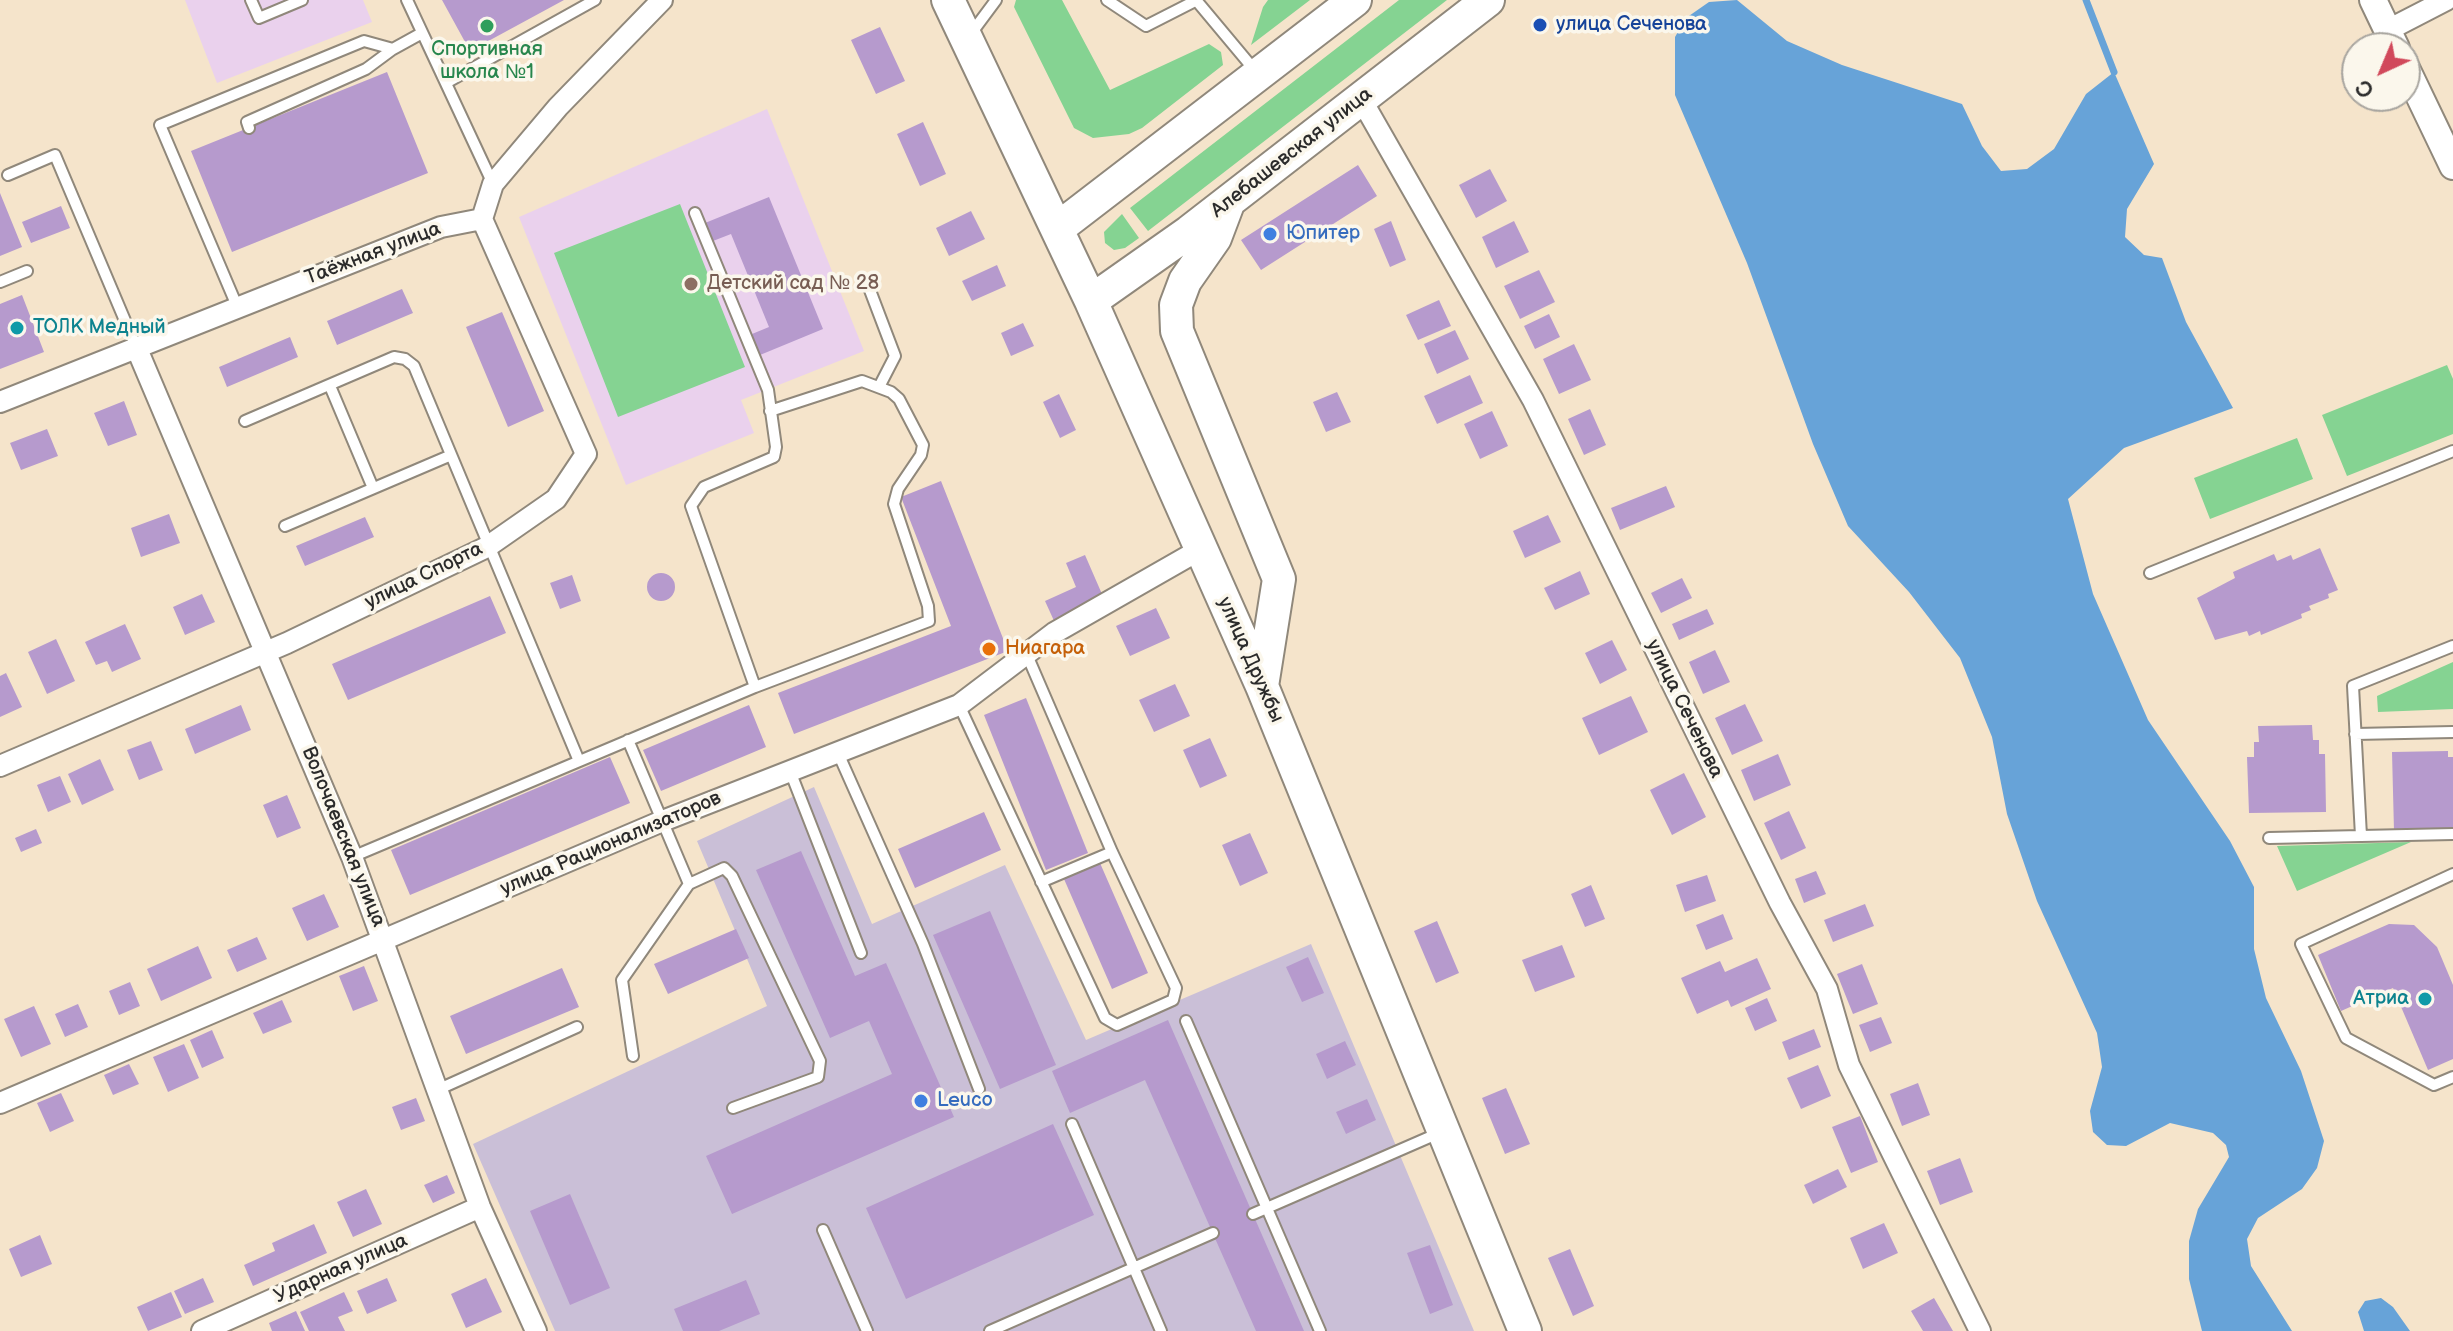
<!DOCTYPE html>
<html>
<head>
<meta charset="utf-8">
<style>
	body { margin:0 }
	#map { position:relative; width:2453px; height:1331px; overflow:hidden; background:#f5e4cb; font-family:"Balsamiq Sans",sans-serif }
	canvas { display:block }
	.north { position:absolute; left:2341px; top:32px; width:80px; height:80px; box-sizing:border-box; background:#fbf7ec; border:2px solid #a8a59f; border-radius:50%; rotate:224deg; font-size:22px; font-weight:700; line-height:32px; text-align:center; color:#2b2b2b }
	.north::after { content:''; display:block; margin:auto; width:28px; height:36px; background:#d1495b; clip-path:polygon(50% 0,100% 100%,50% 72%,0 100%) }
</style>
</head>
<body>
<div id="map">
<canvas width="2453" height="1331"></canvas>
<div class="north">С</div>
</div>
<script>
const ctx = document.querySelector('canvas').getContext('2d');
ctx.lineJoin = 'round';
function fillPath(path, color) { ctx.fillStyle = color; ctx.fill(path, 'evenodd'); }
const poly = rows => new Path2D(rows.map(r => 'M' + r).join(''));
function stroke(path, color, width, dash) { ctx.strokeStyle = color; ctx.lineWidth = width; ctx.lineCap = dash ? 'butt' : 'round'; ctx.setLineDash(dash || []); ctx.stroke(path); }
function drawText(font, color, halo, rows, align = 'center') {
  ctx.font = font + ' "Balsamiq Sans",sans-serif'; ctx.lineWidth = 7; ctx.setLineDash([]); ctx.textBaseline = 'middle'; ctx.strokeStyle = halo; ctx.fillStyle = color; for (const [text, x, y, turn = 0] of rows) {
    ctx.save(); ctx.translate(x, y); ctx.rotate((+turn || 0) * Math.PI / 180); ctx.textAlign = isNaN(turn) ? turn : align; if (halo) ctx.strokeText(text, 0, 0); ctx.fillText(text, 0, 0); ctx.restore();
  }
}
const built = poly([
	[185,0,363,0,372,22,217,83],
	[767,109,864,351,741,400,754,433,626,485,519,217]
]);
const industrial = poly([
	[814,787,872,924,1005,865,1086,1040,1311,944,1474,1331,555,1331,473,1144,767,1006,697,841]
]);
const green = poly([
	[1016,0,1062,0,1110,90,1209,44,1221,52,1223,65,1142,128,1129,134,1093,138,1074,128,1014,7],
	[1268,0,1310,0,1251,45,1263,7],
	[1399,0,1447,0,1148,231,1130,208],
	[680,204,745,367,618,417,554,253],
	[1122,214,1139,238,1125,248,1114,250,1105,243,1104,232],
	[2447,365,2453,379,2453,434,2347,476,2322,415],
	[2297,438,2313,479,2210,519,2194,478],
	[2453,662,2453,709,2378,712,2377,696],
	[2411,842,2297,891,2277,846]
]);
const water = poly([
	[1737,0,1787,41,1842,65,1962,104,1982,146,2001,171,2027,169,2054,149,2086,94,2114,72,2154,164,2127,209,2125,237,2144,255,2162,258,2186,322,2233,408,2124,448,2068,499,2093,594,2148,720,2230,841,2254,887,2254,949,2266,998,2301,1071,2324,1141,2317,1168,2302,1189,2258,1218,2247,1239,2251,1266,2292,1331,2202,1331,2189,1279,2189,1241,2198,1209,2229,1157,2226,1145,2213,1133,2170,1123,2126,1146,2107,1145,2093,1132,2090,1111,2102,1067,2097,1033,2037,901,2007,814,1992,737,1960,658,1909,592,1848,526,1813,444,1747,263,1675,95,1675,37,1686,18,1709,2],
	[2381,1298,2393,1307,2410,1331,2364,1331,2358,1312,2365,1301]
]);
const stream = poly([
	[2086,0,2114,72]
]);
const building = poly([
	[442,0,564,0,470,51],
	[880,27,905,81,876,94,851,40],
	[387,72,428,173,232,252,191,151],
	[923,122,946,174,920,186,897,134],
	[1358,165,1377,196,1261,270,1241,240],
	[1490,169,1507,201,1476,218,1459,185],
	[0,193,22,247,0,256],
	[769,197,823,329,760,355,752,334,769,327,731,234,713,241,705,223],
	[61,206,70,228,31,243,22,222],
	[971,211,985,239,949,256,936,228],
	[1391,221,1406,260,1390,267,1374,229],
	[1514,221,1529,252,1496,268,1482,237],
	[997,265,1006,286,972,301,962,281],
	[1539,270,1555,302,1520,319,1504,286],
	[402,289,413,313,337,345,327,321],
	[22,295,44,352,0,369,0,304],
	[1439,300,1451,326,1418,340,1406,315],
	[502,312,544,411,508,427,466,327],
	[1549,314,1560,337,1535,349,1524,326],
	[1023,323,1034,346,1011,356,1001,333],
	[1455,330,1469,359,1437,374,1424,344],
	[290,337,298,357,227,387,219,367],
	[1574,344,1591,380,1559,394,1543,359],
	[1470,375,1483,403,1437,424,1424,396],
	[1337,392,1351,422,1326,432,1313,402],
	[1059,394,1076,430,1060,438,1043,402],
	[124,401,137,435,108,446,94,413],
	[1590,409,1606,445,1584,455,1568,419],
	[1492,411,1508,446,1480,459,1464,424],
	[47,429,58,456,21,470,10,443],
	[941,481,1008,651,794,734,778,693,951,626,901,497],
	[1666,486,1675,507,1620,530,1611,508],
	[169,514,180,543,141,557,131,528],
	[1548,515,1561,542,1525,558,1513,531],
	[365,517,374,537,305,566,296,546],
	[2320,548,2338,590,2328,594,2329,598,2309,606,2311,610,2301,614,2302,618,2261,635,2260,631,2249,636,2247,631,2215,640,2197,598,2235,578,2233,572,2274,554,2277,561,2291,555,2293,560],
	[1085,555,1105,601,1055,623,1045,601,1076,587,1066,563],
	[1580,571,1590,594,1555,610,1544,588],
	'647 587a14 14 0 1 1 28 0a14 14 0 1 1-28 0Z',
	[572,575,581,601,560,609,550,583],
	[1682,578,1692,598,1661,613,1651,593],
	[202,594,215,622,185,635,173,607],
	[490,596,506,633,348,700,332,664],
	[1156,608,1170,638,1130,656,1116,626],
	[1707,609,1714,624,1679,640,1672,624],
	[125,624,141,659,112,672,107,661,96,665,85,642],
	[56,639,75,681,47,694,28,652],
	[1612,640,1627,670,1600,684,1585,653],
	[1715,650,1730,682,1703,694,1689,662],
	[6,673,22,707,0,717,0,676],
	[1175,684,1190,716,1154,732,1139,700],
	[1631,696,1648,732,1599,755,1582,718],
	[1026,698,1088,853,1046,870,984,715],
	[1745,704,1763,741,1732,755,1715,718],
	[241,705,251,730,195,754,185,729],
	[749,705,766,747,661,791,643,750],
	[2312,725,2313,740,2319,740,2319,754,2325,754,2326,812,2249,813,2247,757,2254,757,2254,742,2259,742,2258,726],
	[1210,738,1227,776,1200,788,1183,750],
	[151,741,163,770,139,780,127,750],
	[2448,751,2448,757,2453,757,2453,829,2394,831,2392,752],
	[1778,754,1791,785,1754,801,1741,770],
	[610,757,630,803,410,895,391,850],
	[100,759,114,790,82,805,68,774],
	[1684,773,1706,817,1672,835,1650,790],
	[60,776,71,802,48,812,37,785],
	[287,795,301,828,277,838,263,805],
	[1789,811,1806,848,1781,860,1764,823],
	[984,812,1001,850,915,888,898,849],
	[36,829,42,843,21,852,15,838],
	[1250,833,1268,873,1240,886,1222,845],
	[801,851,855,976,886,963,954,1117,732,1214,706,1156,892,1074,869,1021,830,1038,756,870],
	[1100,863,1148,973,1112,989,1064,879],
	[1816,871,1826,894,1804,903,1795,879],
	[1707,875,1716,901,1685,912,1676,885],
	[1591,885,1605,919,1585,927,1571,894],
	[324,894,339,927,307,941,292,908],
	[1865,904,1874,926,1833,942,1824,920],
	[990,911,1056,1065,1000,1089,933,935],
	[1723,914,1733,939,1706,950,1696,925],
	[1437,921,1459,973,1436,983,1414,931],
	[2389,924,2414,925,2437,947,2453,985,2453,1059,2428,1070,2393,988,2341,1011,2318,955],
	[736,929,749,958,668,994,654,964],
	[257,937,267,959,237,972,227,950],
	[1562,945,1575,977,1535,992,1522,960],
	[198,946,212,978,161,1001,147,969],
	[1308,957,1324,993,1302,1002,1286,967],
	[1757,958,1771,989,1731,1007,1728,1000,1697,1014,1681,978,1720,961,1725,972],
	[1862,964,1878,1004,1853,1014,1837,974],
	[364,966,378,1001,353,1011,339,976],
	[562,968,579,1007,466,1054,450,1016],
	[130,982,140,1006,119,1015,109,991],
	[1767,998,1777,1021,1755,1031,1745,1008],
	[282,1000,292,1022,263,1034,253,1013],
	[78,1004,88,1027,65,1037,55,1014],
	[34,1006,51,1044,21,1057,4,1019],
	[1881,1017,1892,1043,1870,1052,1859,1025],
	[1168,1020,1304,1331,1256,1331,1145,1080,1070,1113,1052,1071],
	[1814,1029,1821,1047,1789,1060,1782,1042],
	[212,1030,224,1058,202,1068,190,1040],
	[1345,1041,1356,1065,1327,1079,1316,1054],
	[184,1044,199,1078,168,1092,153,1057],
	[129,1064,139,1084,113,1095,104,1075],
	[1818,1065,1831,1096,1801,1109,1787,1078],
	[1918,1083,1930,1115,1902,1126,1890,1094],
	[1506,1088,1530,1144,1505,1154,1482,1098],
	[61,1093,74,1121,50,1132,37,1103],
	[416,1098,425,1121,401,1130,392,1107],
	[1367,1099,1376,1120,1346,1134,1336,1112],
	[1860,1116,1878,1162,1851,1173,1832,1127],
	[1053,1124,1094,1215,906,1299,866,1208],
	[1960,1158,1973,1192,1940,1205,1927,1171],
	[1838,1169,1847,1187,1813,1204,1804,1185],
	[447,1175,455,1193,433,1203,424,1185],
	[366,1189,382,1224,353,1237,337,1202],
	[570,1194,610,1288,570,1305,530,1211],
	[1884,1223,1898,1253,1863,1269,1850,1238],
	[314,1224,327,1253,253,1286,244,1265,275,1251,272,1243],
	[40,1235,52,1264,21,1277,9,1249],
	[1430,1245,1453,1305,1430,1314,1407,1253],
	[1570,1249,1594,1306,1573,1316,1548,1258],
	[203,1278,214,1302,185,1314,174,1291],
	[387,1278,397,1301,367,1314,357,1291],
	[486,1278,502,1312,466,1328,451,1294],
	[746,1280,760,1314,719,1331,683,1331,674,1309],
	[171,1292,182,1317,148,1331,137,1307],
	[344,1292,353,1311,338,1317,345,1331,309,1331,300,1312],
	[1934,1298,1953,1331,1923,1331,1911,1311],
	[296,1311,305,1331,272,1331,269,1323]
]);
const service = poly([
	[251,0,259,18,302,0],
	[407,0,493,184],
	[1107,0,1146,26,1197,0],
	[1196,0,1257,73],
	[970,35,996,0],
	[446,83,595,0],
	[249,128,247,122,366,69,393,49],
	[8,175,55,155,137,349],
	[695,213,768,390,776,447,774,457,704,487,691,506,755,687],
	[0,282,27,271],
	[868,285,895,356,879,387],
	[237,306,160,125,364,41,393,49,422,33],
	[330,386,373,488],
	[245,421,394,357,405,359,414,366,579,761],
	[285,526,449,456],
	[2150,573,2453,451],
	[959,705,1105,1018,1117,1025,1173,1000,1176,988,1112,852,1027,655],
	[2355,734,2453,732],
	[628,740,689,884,622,980,633,1056],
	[838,753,923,944,979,1089],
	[790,771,861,953],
	[2361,836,2453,834],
	[2269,838,2361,836,2353,686,2453,646],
	[352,857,755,687,929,621,928,606,894,504,898,489,921,455,923,445,899,399,891,392,862,381,770,411],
	[2453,874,2301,944,2346,1038,2434,1085,2453,1077],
	[1041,882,1112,852],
	[689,884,724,868,732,876,820,1061,818,1077,733,1108],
	[1186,1021,1320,1331],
	[437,1090,577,1027],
	[1072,1124,1161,1331],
	[1253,1214,1439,1133],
	[823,1230,867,1331],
	[990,1331,1213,1233]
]);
const minor = poly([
	[2388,30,2446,0],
	[1361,99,1533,400,1780,903,1827,989,1849,1065,1980,1331],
	[137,349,352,857,480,1207,536,1331],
	[0,402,441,227,482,219,493,184,558,107,662,0],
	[0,766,287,643,487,547,556,499,586,454,482,219],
	[0,1103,660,822,959,705,1054,633,1201,549],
	[202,1331,480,1207]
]);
const tertiary = poly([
	[2373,0,2396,48],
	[2405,66,2453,166]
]);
const primary = poly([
	[948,0,1091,301,1262,686,1525,1331],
	[1229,201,1215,238,1185,281,1176,305,1177,331,1279,579,1262,686],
	[1057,229,1355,0],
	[1091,301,1189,232,1488,0]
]);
const markers = [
	[1540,25,8,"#1a4fb4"],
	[487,26,8,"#2e9e5b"],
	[1270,234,8,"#3f7fe0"],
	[691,284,8,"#8d6e63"],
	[17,328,8,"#0f9aa8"],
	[989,649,8,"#e8710a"],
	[2425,999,8,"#0f9aa8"],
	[921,1101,8,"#3f7fe0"]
];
const transitNames = [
	["улица Сеченова",1556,25]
];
const leisureNames = [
	["Спортивная",487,50],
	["школа №1",487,73]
];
const streetNames = [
	["Алебашевская улица",1292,153,-38],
	["Таёжная улица",373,254,-21],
	["улица Спорта",424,576,-26],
	["улица Дружбы",1250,660,66],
	["улица Сеченова",1684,709,64],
	["Волочаевская улица",343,837,68],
	["улица Рационализаторов",611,844,-23],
	["Ударная улица",341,1269,-24]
];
const shopNames = [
	["Юпитер",1286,234],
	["Leuco",937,1101]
];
const educationNames = [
	["Детский сад № 28",707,284]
];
const cultureNames = [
	["ТОЛК Медный",33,328],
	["Атриа",2409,999,"right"]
];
const foodNames = [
	["Ниагара",1005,649]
];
fillPath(built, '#ead1ed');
fillPath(industrial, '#cabfd7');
fillPath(green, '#85d392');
fillPath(water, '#67a3d8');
stroke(stream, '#67a3d8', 7);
fillPath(building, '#b69acd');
stroke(service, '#90887b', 14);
stroke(minor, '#90887b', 24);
stroke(tertiary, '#90887b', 30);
stroke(primary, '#90887b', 36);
stroke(service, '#fff', 10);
stroke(minor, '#fff', 20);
stroke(tertiary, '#fff', 26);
stroke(primary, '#fff', 32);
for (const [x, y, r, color] of markers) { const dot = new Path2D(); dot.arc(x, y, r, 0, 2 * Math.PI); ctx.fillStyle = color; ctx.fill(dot); stroke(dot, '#fbf7ec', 3); }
drawText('20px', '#164399', '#fbf7ec', transitNames, 'left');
drawText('20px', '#27864d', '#fbf7ec', leisureNames);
drawText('20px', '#2b2b2b', '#fbf7ec', streetNames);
drawText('20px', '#366cbe', '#fbf7ec', shopNames, 'left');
drawText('20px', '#785e54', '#fbf7ec', educationNames, 'left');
drawText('20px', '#0d838f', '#fbf7ec', cultureNames, 'left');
drawText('20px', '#c56008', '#fbf7ec', foodNames, 'left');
</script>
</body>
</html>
